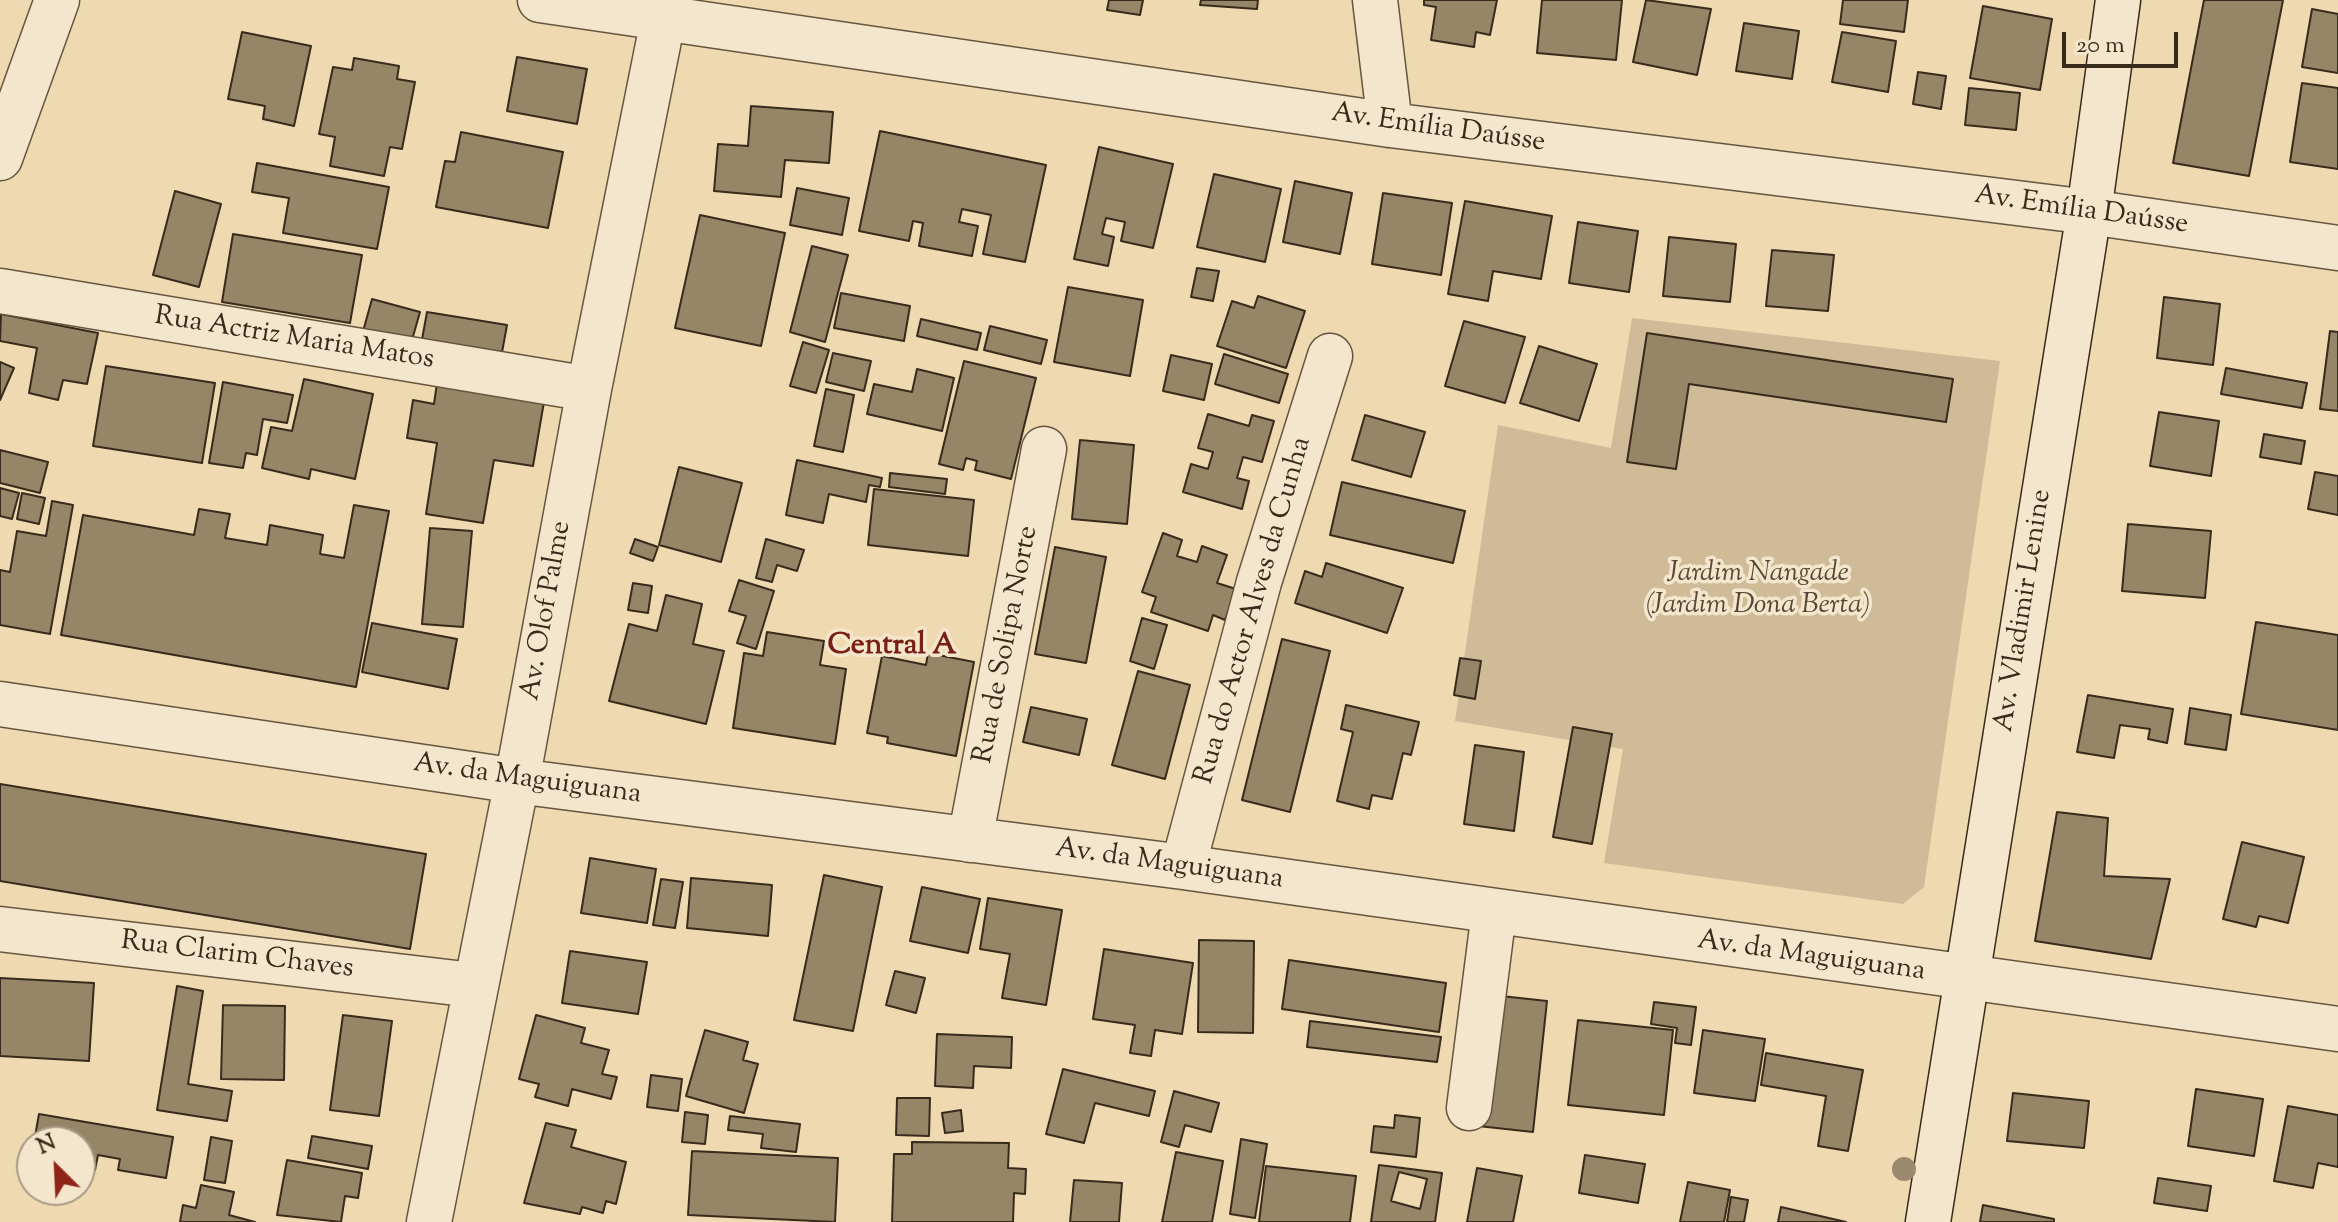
<!DOCTYPE html>
<html>
<head>
<meta charset="utf-8">
<style>
	body { margin:0 }
	#map { position:relative; width:2338px; height:1222px; overflow:hidden; background:#eed9b0; font-family:"Sorts Mill Goudy",serif }
	canvas { display:block }
	.north { position:absolute; left:16px; top:1126px; width:80px; height:80px; box-sizing:border-box; background:#f4e6cc; border:2px solid #a99b85; border-radius:50%; rotate:336deg; font-size:22px; font-weight:700; line-height:32px; text-align:center; color:#382b1b }
	.north::after { content:''; display:block; margin:auto; width:28px; height:36px; background:#8f2418; clip-path:polygon(50% 0,100% 100%,50% 72%,0 100%) }
	.scale { position:absolute; left:2062px; top:32px; width:116px; height:36px; box-sizing:border-box; border:4px solid #382b1b; border-top:0; padding-left:10px; font-size:24px; line-height:28px; white-space:nowrap; color:#382b1b; -webkit-text-stroke:6px #f4e6cc; paint-order:stroke }
</style>
</head>
<body>
<div id="map">
<canvas width="2338" height="1222"></canvas>
<div class="north">N</div>
<div class="scale">20 m</div>
</div>
<script>
const ctx = document.querySelector('canvas').getContext('2d');
ctx.lineJoin = 'round';
function fillPath(path, color) { ctx.fillStyle = color; ctx.fill(path, 'evenodd'); }
const poly = rows => new Path2D(rows.map(r => 'M' + r).join(''));
function stroke(path, color, width, dash) { ctx.strokeStyle = color; ctx.lineWidth = width; ctx.lineCap = dash ? 'butt' : 'round'; ctx.setLineDash(dash || []); ctx.stroke(path); }
function drawText(font, color, halo, rows, align = 'center') {
  ctx.font = font + ' "Sorts Mill Goudy",serif'; ctx.lineWidth = 7; ctx.setLineDash([]); ctx.textBaseline = 'middle'; ctx.strokeStyle = halo; ctx.fillStyle = color; for (const [text, x, y, turn = 0] of rows) {
    ctx.save(); ctx.translate(x, y); ctx.rotate((+turn || 0) * Math.PI / 180); ctx.textAlign = isNaN(turn) ? turn : align; if (halo) ctx.strokeText(text, 0, 0); ctx.fillText(text, 0, 0); ctx.restore();
  }
}
const green = poly([
	[1632,318,2000,361,1924,887,1903,904,1604,863,1623,749,1455,721,1498,425,1611,448]
]);
const building = poly([
	[1109,0,1143,0,1140,15,1107,10,1109,0],
	[1201,0,1258,0,1257,9,1200,5,1201,0],
	[1424,0,1497,0,1490,35,1476,32,1474,47,1431,40,1436,7,1424,5,1424,0],
	[1542,0,1622,0,1616,60,1537,53,1542,0],
	[1646,0,1711,9,1697,75,1633,62,1646,0],
	[1843,0,1908,0,1904,32,1840,24,1843,0],
	[2204,0,2283,0,2249,176,2173,163,2204,0],
	[1983,6,2052,19,2040,90,1970,78,1983,6],
	[2312,9,2338,14,2338,73,2302,67,2312,9],
	[1744,23,1799,31,1792,79,1736,71,1744,23],
	[242,32,311,46,294,126,263,119,265,106,228,99,242,32],
	[1842,32,1896,41,1888,92,1832,82,1842,32],
	[517,57,587,69,577,124,507,111,517,57],
	[354,58,399,66,397,79,415,82,402,149,390,147,384,176,330,166,335,137,319,134,333,67,352,70,354,58],
	[1918,72,1946,76,1941,109,1913,104,1918,72],
	[2302,83,2338,88,2338,169,2290,162,2302,83],
	[1969,88,2020,93,2016,130,1965,125,1969,88],
	[751,106,833,112,829,163,785,160,781,197,714,191,718,144,748,146,751,106],
	[880,131,1046,165,1025,262,983,254,991,215,962,209,959,222,978,226,972,256,919,246,923,223,913,221,909,241,859,231,880,131],
	[461,132,563,152,548,228,436,207,445,161,455,162,461,132],
	[1099,147,1173,164,1153,248,1121,241,1125,222,1106,218,1102,234,1114,237,1108,266,1074,259,1099,147],
	[257,163,389,187,377,249,283,233,289,198,252,192,257,163],
	[1214,174,1281,189,1265,262,1197,247,1214,174],
	[1295,181,1352,193,1340,254,1283,242,1295,181],
	[797,188,849,198,842,235,790,225,797,188],
	[175,191,221,204,199,287,153,275,175,191],
	[1383,193,1452,203,1441,275,1372,264,1383,193],
	[1465,201,1552,216,1541,279,1493,271,1488,301,1448,294,1465,201],
	[700,215,785,233,761,346,675,328,700,215],
	[1578,222,1638,231,1629,292,1569,283,1578,222],
	[233,234,362,255,350,323,222,302,233,234],
	[1669,237,1736,244,1730,302,1663,296,1669,237],
	[812,246,848,255,825,342,790,332,812,246],
	[1772,250,1834,255,1828,311,1766,306,1772,250],
	[1197,268,1219,271,1213,301,1191,297,1197,268],
	[1068,287,1143,300,1130,376,1054,362,1068,287],
	[841,293,910,306,904,341,834,328,841,293],
	[1258,296,1305,311,1286,368,1217,346,1232,301,1254,308,1258,296],
	[2164,297,2220,304,2213,365,2157,358,2164,297],
	[372,299,420,312,410,347,362,335,372,299],
	[427,312,507,325,501,358,421,345,427,312],
	[1,314,98,333,87,384,63,380,58,400,29,393,37,348,0,341,1,314],
	[921,319,981,333,977,350,917,336,921,319],
	[1464,321,1525,337,1505,403,1445,386,1464,321],
	[990,326,1047,340,1041,364,984,350,990,326],
	[2330,331,2338,332,2338,411,2320,409,2330,331],
	[1647,333,1953,379,1946,422,1689,384,1676,469,1627,462,1647,333],
	[803,342,829,350,816,393,790,386,803,342],
	[1539,346,1597,364,1579,421,1520,403,1539,346],
	[833,353,871,361,864,391,826,382,833,353],
	[1224,354,1288,374,1279,403,1215,384,1224,354],
	[1171,355,1212,364,1204,400,1163,391,1171,355],
	[964,361,1036,378,1011,479,975,470,977,461,966,458,963,470,939,464,964,361],
	[0,362,14,368,0,400,0,362],
	[106,366,215,383,202,463,93,446,106,366],
	[2226,368,2307,383,2302,408,2221,394,2226,368],
	[439,369,545,396,533,466,494,460,483,523,426,514,437,443,407,438,413,400,434,404,439,369],
	[917,369,954,378,942,431,867,414,874,384,912,392,917,369],
	[304,379,373,394,355,479,311,469,309,479,262,468,271,427,292,431,304,379],
	[223,382,293,395,287,423,263,419,257,455,246,453,243,468,209,463,223,382],
	[826,389,854,395,843,452,814,446,826,389],
	[2159,412,2219,421,2211,476,2150,466,2159,412],
	[1208,414,1249,426,1252,415,1274,421,1262,462,1243,457,1237,478,1249,481,1242,509,1183,492,1191,464,1208,469,1213,452,1198,448,1208,414],
	[1365,415,1425,432,1411,477,1352,460,1365,415],
	[2264,434,2305,441,2301,464,2260,457,2264,434],
	[1080,440,1134,445,1127,524,1072,519,1080,440],
	[0,450,48,462,40,493,0,483,0,450],
	[797,460,882,478,880,487,869,485,866,502,829,494,823,523,786,515,797,460],
	[679,467,742,483,721,562,659,545,679,467],
	[2315,472,2338,476,2338,515,2308,509,2315,472],
	[890,473,947,479,945,494,889,487,890,473],
	[1342,482,1465,511,1453,563,1330,535,1342,482],
	[0,488,19,493,12,519,0,516,0,488],
	[874,489,974,500,968,556,868,545,874,489],
	[22,493,45,498,39,524,17,519,22,493],
	[52,501,73,505,50,634,0,625,0,570,10,572,17,531,46,536,52,501],
	[354,505,389,511,356,687,61,635,83,515,194,535,199,509,230,514,225,538,267,545,270,525,323,535,320,554,344,558,354,505],
	[2128,524,2211,531,2205,598,2122,591,2128,524],
	[430,528,472,531,463,627,422,624,430,528],
	[1163,533,1182,540,1177,556,1197,562,1202,546,1227,555,1217,583,1236,589,1225,620,1213,615,1208,631,1151,612,1156,597,1142,592,1163,533],
	[635,539,658,547,653,561,630,553,635,539],
	[766,539,804,550,797,571,777,565,772,582,756,578,766,539],
	[1055,547,1106,557,1086,663,1035,654,1055,547],
	[1326,563,1403,588,1387,633,1295,603,1305,571,1322,577,1326,563],
	[739,580,774,591,756,649,737,643,746,616,729,611,739,580],
	[633,583,652,586,648,613,628,610,633,583],
	[666,595,702,604,693,644,724,651,706,724,609,701,629,624,657,631,666,595],
	[1142,618,1167,625,1154,669,1130,661,1142,618],
	[2256,622,2338,635,2338,730,2241,714,2256,622],
	[372,623,457,639,448,689,362,672,372,623],
	[767,632,824,641,820,665,846,669,835,744,733,728,744,653,763,656,767,632],
	[1282,639,1330,651,1290,812,1242,800,1282,639],
	[928,653,974,662,956,756,887,743,888,737,867,733,882,656,926,665,928,653],
	[1460,658,1481,661,1475,699,1454,695,1460,658],
	[1138,671,1190,685,1165,779,1112,765,1138,671],
	[2088,695,2173,709,2167,743,2148,739,2150,729,2120,725,2114,758,2077,752,2088,695],
	[1346,705,1419,722,1411,755,1403,753,1392,799,1372,795,1369,809,1337,801,1353,732,1341,729,1346,705],
	[1031,707,1087,719,1079,755,1023,742,1031,707],
	[2190,708,2231,715,2226,750,2185,744,2190,708],
	[1573,727,1612,734,1592,844,1553,837,1573,727],
	[1475,745,1524,752,1514,831,1464,824,1475,745],
	[0,784,426,854,410,949,0,881,0,784],
	[2057,812,2108,818,2104,876,2170,879,2151,959,2035,941,2057,812],
	[2242,842,2304,857,2288,923,2259,916,2256,927,2223,919,2242,842],
	[590,858,656,869,647,923,581,913,590,858],
	[824,875,882,887,853,1031,794,1020,824,875],
	[691,878,772,885,768,936,687,928,691,878],
	[661,879,683,882,675,928,653,925,661,879],
	[922,887,980,899,968,953,910,941,922,887],
	[988,898,1062,910,1046,1005,1002,998,1010,954,980,949,988,898],
	[1199,940,1254,941,1253,1033,1198,1032,1199,940],
	[1104,949,1193,963,1182,1034,1155,1030,1151,1056,1130,1053,1135,1025,1093,1019,1104,949],
	[570,951,647,962,638,1014,562,1003,570,951],
	[1289,960,1446,983,1439,1032,1282,1009,1289,960],
	[895,971,925,978,916,1013,886,1005,895,971],
	[0,978,94,983,89,1061,0,1056,0,978],
	[177,986,203,991,188,1084,232,1091,227,1121,157,1110,177,986],
	[1492,995,1547,1001,1533,1132,1478,1126,1492,995],
	[1654,1002,1696,1007,1691,1045,1675,1043,1677,1028,1651,1024,1654,1002],
	[223,1005,285,1006,284,1080,221,1079,223,1005],
	[343,1015,392,1021,379,1116,330,1110,343,1015],
	[536,1015,585,1028,581,1043,609,1050,602,1074,617,1077,611,1099,572,1089,568,1106,535,1097,539,1084,519,1079,536,1015],
	[1578,1020,1673,1030,1664,1115,1568,1105,1578,1020],
	[1310,1021,1441,1037,1437,1062,1307,1047,1310,1021],
	[705,1030,748,1042,743,1060,758,1064,744,1113,686,1096,705,1030],
	[1703,1030,1765,1039,1755,1101,1694,1093,1703,1030],
	[937,1034,1012,1037,1011,1068,974,1066,973,1088,935,1086,937,1034],
	[1766,1053,1863,1070,1848,1151,1818,1146,1826,1096,1761,1085,1766,1053],
	[1063,1069,1155,1091,1149,1116,1095,1103,1084,1143,1046,1134,1063,1069],
	[651,1075,682,1079,678,1111,647,1107,651,1075],
	[2196,1089,2263,1099,2254,1156,2188,1146,2196,1089],
	[1174,1091,1219,1103,1211,1132,1185,1125,1179,1147,1161,1142,1174,1091],
	[2013,1093,2089,1101,2084,1148,2007,1141,2013,1093],
	[897,1098,930,1098,929,1136,896,1135,897,1098],
	[2288,1106,2338,1115,2338,1167,2318,1163,2313,1188,2274,1181,2288,1106],
	[961,1110,963,1131,945,1133,942,1113,961,1110],
	[685,1112,708,1115,705,1144,682,1142,685,1112],
	[39,1114,173,1137,166,1178,118,1170,120,1159,98,1155,95,1170,80,1168,80,1142,34,1142,39,1114],
	[1395,1115,1420,1118,1416,1157,1371,1152,1374,1126,1394,1128,1395,1115],
	[730,1116,800,1124,796,1152,761,1148,763,1134,728,1130,730,1116],
	[546,1123,576,1130,571,1147,626,1162,616,1204,606,1201,603,1213,582,1207,580,1214,524,1203,546,1123],
	[312,1136,372,1146,368,1169,308,1158,312,1136],
	[211,1137,232,1141,225,1183,204,1180,211,1137],
	[1241,1139,1267,1144,1255,1218,1230,1214,1241,1139],
	[912,1142,1009,1143,1008,1168,1026,1169,1025,1194,1014,1193,1013,1222,892,1222,894,1154,912,1154,912,1142],
	[692,1151,838,1158,835,1222,688,1215,692,1151],
	[1176,1152,1223,1161,1212,1222,1162,1222,1176,1152],
	[1585,1155,1645,1164,1638,1203,1579,1193,1585,1155],
	[287,1160,362,1173,358,1198,345,1196,341,1222,277,1215,287,1160],
	[1379,1165,1442,1173,1435,1222,1371,1222,1379,1165],
	[1399,1172,1427,1179,1420,1209,1391,1201,1399,1172],
	[1266,1166,1356,1176,1350,1222,1259,1222,1266,1166],
	[1477,1168,1522,1176,1513,1222,1467,1222,1477,1168],
	[2158,1178,2211,1186,2207,1211,2154,1203,2158,1178],
	[1074,1180,1122,1183,1119,1222,1070,1222,1074,1180],
	[1688,1182,1730,1190,1724,1222,1680,1222,1688,1182],
	[201,1185,234,1192,229,1215,255,1222,180,1222,183,1205,196,1208,201,1185],
	[1731,1197,1748,1200,1744,1222,1727,1222,1731,1197],
	[1983,1205,2054,1219,2054,1222,1980,1222,1983,1205],
	[1781,1207,1846,1222,1778,1222,1781,1207]
]);
const minor = poly([
	[540,0,1390,125,2089,212,2338,248],
	[1375,0,1390,125],
	[0,158,57,0],
	[0,291,589,389],
	[0,704,517,781,1183,867,2338,1029],
	[970,840,1044,449],
	[1183,867,1259,582,1330,356],
	[0,929,473,985],
	[1469,1108,1494,912],
	[429,1222,517,781,589,389,667,0]
]);
const secondary = poly([
	[1928,1222,2089,212,2118,0]
]);
const trees = [
	[1904,1169]
];
const streetNames = [
	["Av. Emília Daússe",1438,130,8],
	["Av. Emília Daússe",2081,212,8],
	["Rua Actriz Maria Matos",294,340,9],
	["Av. Olof Palme",548,611,-80],
	["Rua do Actor Alves da Cunha",1255,611,-74],
	["Av. Vladimir Lenine",2025,611,-81],
	["Rua de Solipa Norte",1008,645,-79],
	["Av. da Maguiguana",527,781,8],
	["Av. da Maguiguana",1169,866,8],
	["Rua Clarim Chaves",237,957,7],
	["Av. da Maguiguana",1811,958,8]
];
const parkNames = [
	["Jardim Nangade",1758,575],
	["(Jardim Dona Berta)",1758,607]
];
const neighbourhoodNames = [
	["Central A",892,648]
];
fillPath(green, '#cfbb97');
fillPath(building, '#978568');
stroke(building, '#382b1b', 2);
stroke(minor, '#665640', 47);
stroke(secondary, '#382b1b', 47);
stroke(minor, '#f4e6cc', 44);
stroke(secondary, '#f4e6cc', 44);
ctx.fillStyle = '#9a896c';
for (const [x, y] of trees) { ctx.beginPath(); ctx.arc(x, y, 12, 0, 2 * Math.PI); ctx.fill(); }
drawText('28px', '#382b1b', '#f4e6cc', streetNames);
drawText('italic 28px', '#564834', '#f4e6cc', parkNames);
drawText('bold 30px', '#7a1f14', '#f4e6cc', neighbourhoodNames);
</script>
</body>
</html>
